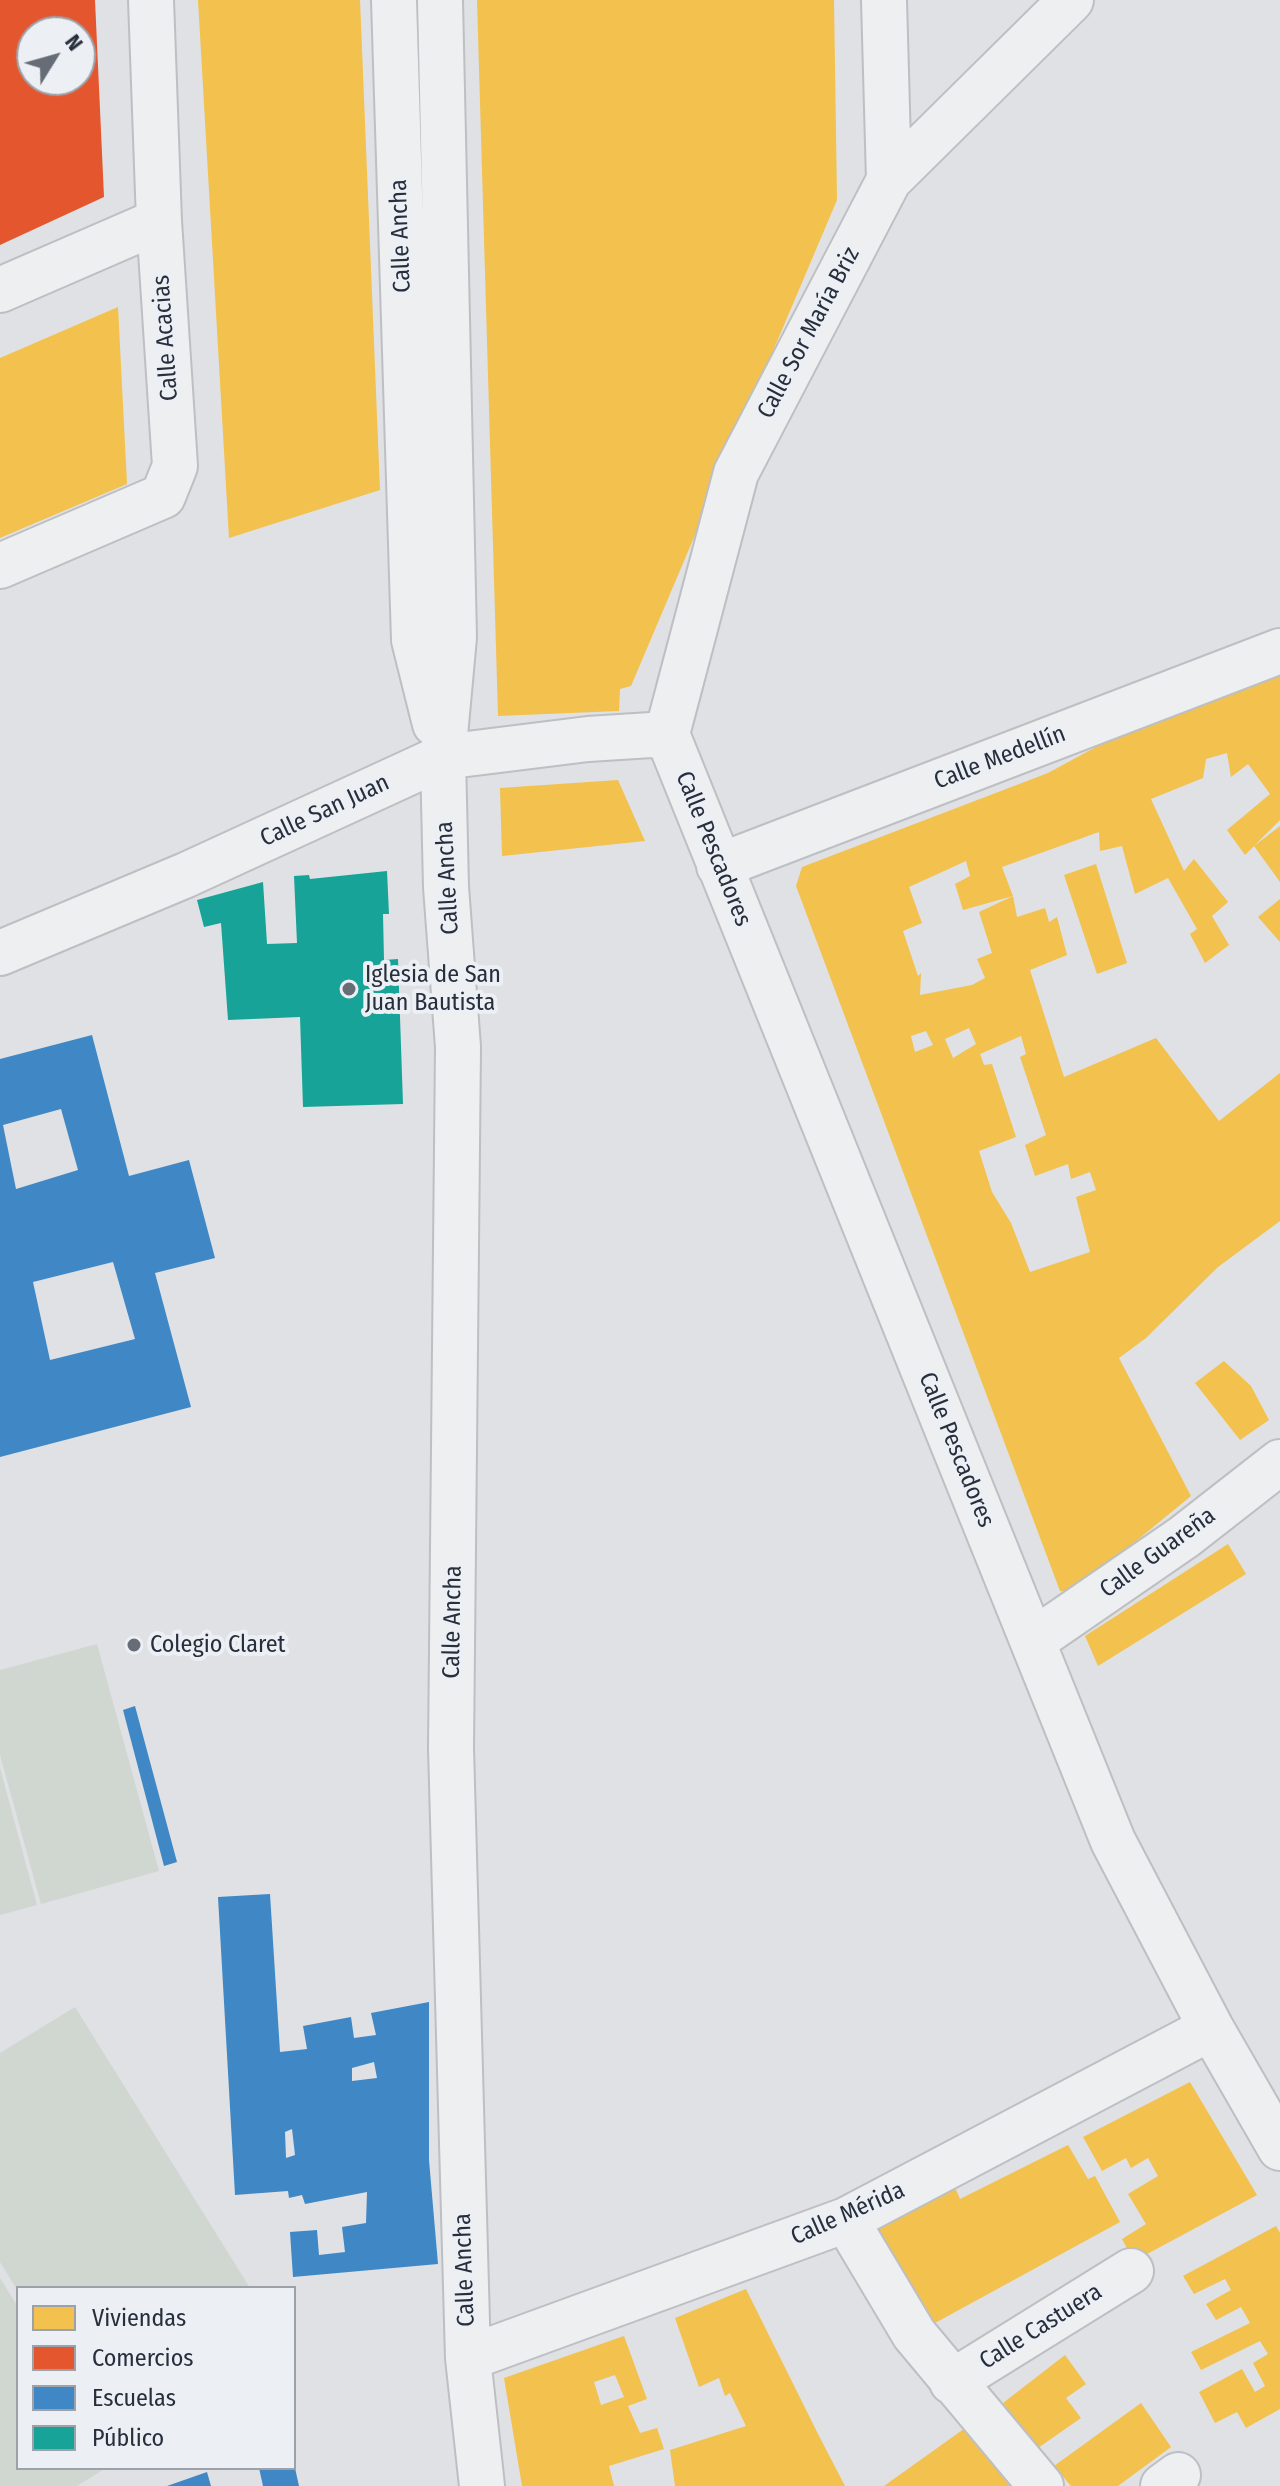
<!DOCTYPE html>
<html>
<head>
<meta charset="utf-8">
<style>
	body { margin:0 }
	#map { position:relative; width:1280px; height:2486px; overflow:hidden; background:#dfe1e4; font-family:"Fira Sans Condensed",sans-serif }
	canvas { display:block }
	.legend { position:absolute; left:16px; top:2286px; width:280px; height:184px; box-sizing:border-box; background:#eceff4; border:2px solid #9da2aa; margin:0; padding:10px 14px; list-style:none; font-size:24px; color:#272e3c }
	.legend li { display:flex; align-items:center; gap:16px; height:40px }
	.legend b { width:40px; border:2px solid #9da2aa }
	.north { position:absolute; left:16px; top:16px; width:80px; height:80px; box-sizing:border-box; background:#eceff4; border:2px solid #9da2aa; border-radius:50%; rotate:53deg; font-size:22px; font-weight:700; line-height:32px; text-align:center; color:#272e3c }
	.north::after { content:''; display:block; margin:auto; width:28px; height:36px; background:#676d77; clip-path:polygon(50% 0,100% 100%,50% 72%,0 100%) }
</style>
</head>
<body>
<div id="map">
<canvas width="1280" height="2486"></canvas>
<ul class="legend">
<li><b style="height:22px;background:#f2c14e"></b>Viviendas</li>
<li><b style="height:22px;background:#e4572e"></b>Comercios</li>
<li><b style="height:22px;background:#3f88c5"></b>Escuelas</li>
<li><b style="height:22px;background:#17a398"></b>Público</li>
</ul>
<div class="north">N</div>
</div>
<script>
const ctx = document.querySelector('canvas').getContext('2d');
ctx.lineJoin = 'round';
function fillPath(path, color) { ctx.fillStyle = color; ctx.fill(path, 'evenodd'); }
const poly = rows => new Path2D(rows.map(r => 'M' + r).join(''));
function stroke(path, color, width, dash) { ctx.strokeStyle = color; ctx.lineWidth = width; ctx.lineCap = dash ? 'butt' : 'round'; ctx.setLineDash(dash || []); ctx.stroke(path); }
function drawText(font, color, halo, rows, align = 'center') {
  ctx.font = font + ' "Fira Sans Condensed",sans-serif'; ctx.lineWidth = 8; ctx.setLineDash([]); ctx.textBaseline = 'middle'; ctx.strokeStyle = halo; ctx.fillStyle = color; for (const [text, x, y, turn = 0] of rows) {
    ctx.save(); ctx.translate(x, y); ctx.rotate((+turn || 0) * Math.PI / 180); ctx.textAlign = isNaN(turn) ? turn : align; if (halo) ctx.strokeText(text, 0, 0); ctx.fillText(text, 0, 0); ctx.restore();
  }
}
const green = poly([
	[97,1644,159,1871,41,1904,0,1755,0,1670],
	[0,1768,37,1905,0,1915],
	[75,2007,250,2288,18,2288,18,2291,0,2262,0,2053],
	[0,2278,18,2307,18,2468,106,2468,77,2486,0,2486]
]);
const homes = poly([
	[198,0,360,0,380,490,229,538],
	[477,0,834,0,837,200,631,686,620,689,619,711,498,716],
	[118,307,127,484,0,538,0,358],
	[1280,670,1280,820,1254,846,1280,826,1280,882,1254,846,1245,855,1227,830,1270,794,1248,764,1231,777,1227,753,1206,759,1203,778,1151,799,1184,871,1194,859,1228,902,1212,916,1229,945,1205,963,1190,934,1197,929,1168,878,1135,894,1122,846,1100,851,1099,832,1002,867,1013,896,963,910,955,884,970,876,966,861,909,887,922,923,903,931,918,976,921,973,920,995,972,985,985,978,977,959,992,953,979,912,1013,896,1017,917,1045,908,1049,922,1057,917,1067,955,1030,970,1064,1077,1156,1038,1219,1121,1280,1073,1280,1221,1218,1267,1146,1338,1119,1358,1191,1496,1073,1593,1060,1591,796,886,802,867,1048,773,1118,735],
	[969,1028,976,1044,953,1058,945,1039],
	[926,1031,933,1045,915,1052,911,1036],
	[1021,1036,1026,1054,1020,1057,1046,1135,1025,1145,1035,1176,1068,1164,1071,1179,1090,1172,1096,1190,1076,1197,1090,1252,1030,1272,1011,1223,992,1192,979,1151,1016,1137,992,1064,984,1065,980,1054],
	[618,780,645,841,502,856,500,788],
	[1096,864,1127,963,1097,974,1064,875],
	[1280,899,1280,942,1258,917],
	[1224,1361,1251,1386,1269,1420,1240,1440,1195,1383],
	[1228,1544,1246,1574,1098,1666,1085,1636],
	[1190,2082,1257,2195,1134,2261,1122,2239,1146,2224,1128,2194,1158,2176,1148,2158,1131,2168,1126,2158,1102,2171,1083,2137],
	[1068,2145,1088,2179,1095,2176,1120,2222,924,2329,874,2228,954,2185,960,2199],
	[1276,2226,1280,2233,1280,2409,1246,2428,1237,2412,1215,2423,1199,2392,1242,2369,1255,2392,1265,2386,1253,2363,1268,2354,1260,2341,1201,2370,1191,2352,1250,2323,1241,2307,1216,2320,1206,2304,1231,2290,1225,2279,1194,2294,1183,2276],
	[746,2289,818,2434,845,2486,675,2486,670,2450,746,2426,730,2393,725,2396,719,2378,699,2387,675,2318],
	[624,2336,647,2399,628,2406,640,2433,657,2428,664,2449,609,2466,614,2486,522,2486,504,2378],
	[615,2375,624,2397,601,2405,594,2382],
	[1065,2355,1086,2384,1066,2398,1081,2418,1038,2448,1003,2403],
	[1141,2403,1171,2447,1118,2486,1071,2486,1054,2466],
	[968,2426,1010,2486,884,2486]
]);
const shops = poly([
	[0,0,95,0,104,197,0,245],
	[32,32,80,32,80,80,32,80]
]);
const schools = poly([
	[92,1035,129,1176,189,1160,215,1258,155,1273,191,1407,0,1457,0,1059],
	[61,1109,78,1170,16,1189,3,1125],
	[113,1262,135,1339,50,1360,33,1282],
	[135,1706,177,1862,164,1866,123,1710],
	[270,1894,280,2052,307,2049,303,2026,351,2017,354,2038,376,2035,371,2013,429,2002,429,2160,438,2264,293,2277,290,2232,317,2230,319,2255,345,2252,342,2227,366,2223,367,2192,305,2204,302,2195,289,2198,288,2191,235,2195,218,1897],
	[374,2062,377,2078,352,2081,352,2068],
	[292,2129,295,2155,286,2158,285,2132],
	[259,2468,295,2468,299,2486,263,2486],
	[207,2472,211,2486,167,2486]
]);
const public = poly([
	[387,871,389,914,383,914,384,960,398,959,403,1104,303,1107,300,1017,228,1020,221,923,204,927,197,900,263,882,267,944,297,943,294,876,309,875,310,879]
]);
const street = poly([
	[394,0,414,640,435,724],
	[440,0,454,637,443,757,446,887,458,1047,451,1748,468,2358,482,2486],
	[884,0,889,180],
	[0,290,159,221],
	[0,566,163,496,175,466,159,221,151,0],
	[667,734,1113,1841,1211,2028,1280,2148],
	[667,734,736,473,889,180,1071,0],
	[719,866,1280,651],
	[0,953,186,875,443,757,588,739,667,734],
	[1033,1641,1184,1537,1280,1462],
	[846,2220,914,2334,1041,2486],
	[468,2358,846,2220,1211,2028],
	[952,2382,1131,2271],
	[1163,2486,1178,2475]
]);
const markers = [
	[349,989,8,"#676d77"],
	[134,1645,8,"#676d77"]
];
const streetNames = [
	["Calle Ancha",401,236,-92],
	["Calle Sor María Briz",809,333,-62],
	["Calle Acacias",166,338,-94],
	["Calle Medellín",1000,758,-21],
	["Calle San Juan",325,811,-25],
	["Calle Pescadores",713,849,68],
	["Calle Ancha",448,878,-93],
	["Calle Pescadores",956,1450,68],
	["Calle Guareña",1158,1553,-36],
	["Calle Ancha",453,1622,-89],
	["Calle Mérida",848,2214,-24],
	["Calle Ancha",465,2270,-92],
	["Calle Castuera",1041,2327,-32]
];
const poiNames = [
	["Iglesia de San",365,975],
	["Juan Bautista",365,1003],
	["Colegio Claret",150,1645]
];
fillPath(green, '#cfd7d0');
fillPath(homes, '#f2c14e');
fillPath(shops, '#e4572e');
fillPath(schools, '#3f88c5');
fillPath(public, '#17a398');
stroke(street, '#bdbfc2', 48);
stroke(street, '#eeeff1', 44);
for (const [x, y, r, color] of markers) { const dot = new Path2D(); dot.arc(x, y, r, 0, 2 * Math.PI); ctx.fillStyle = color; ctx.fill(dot); stroke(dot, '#eceff4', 3); }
drawText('24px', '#272e3c', '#eceff4', streetNames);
drawText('24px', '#272e3c', '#eceff4', poiNames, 'left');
</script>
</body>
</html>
